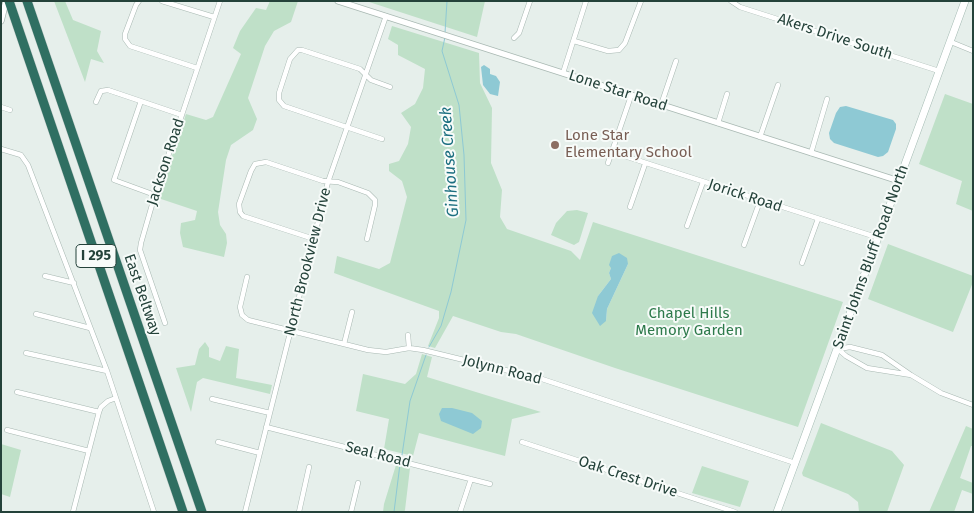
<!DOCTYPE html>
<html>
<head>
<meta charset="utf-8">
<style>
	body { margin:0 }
	#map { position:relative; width:974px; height:513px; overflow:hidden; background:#e6efeb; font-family:"Fira Sans",sans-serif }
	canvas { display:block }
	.frame { position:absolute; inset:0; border:2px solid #24423a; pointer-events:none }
</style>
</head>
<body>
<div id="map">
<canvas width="974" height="513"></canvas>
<div class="frame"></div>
</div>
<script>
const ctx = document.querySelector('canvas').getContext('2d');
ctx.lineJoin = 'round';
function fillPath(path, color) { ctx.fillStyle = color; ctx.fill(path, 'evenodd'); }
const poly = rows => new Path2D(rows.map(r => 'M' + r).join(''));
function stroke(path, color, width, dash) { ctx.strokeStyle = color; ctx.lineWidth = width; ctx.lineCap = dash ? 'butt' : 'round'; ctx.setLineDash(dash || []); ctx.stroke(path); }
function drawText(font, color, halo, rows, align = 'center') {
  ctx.font = font + ' "Fira Sans",sans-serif'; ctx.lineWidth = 4; ctx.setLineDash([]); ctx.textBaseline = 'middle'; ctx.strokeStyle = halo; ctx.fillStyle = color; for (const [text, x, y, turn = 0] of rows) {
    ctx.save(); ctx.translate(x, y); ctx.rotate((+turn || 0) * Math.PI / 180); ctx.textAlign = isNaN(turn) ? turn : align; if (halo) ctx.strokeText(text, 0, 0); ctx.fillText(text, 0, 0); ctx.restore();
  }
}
const green = poly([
	[54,1,65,1,73,20,101,31,97,51,104,63,91,59,85,82],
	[270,1,298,1,291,22,274,31,265,46,248,98,257,119,253,130,231,145,226,160,218,212,220,225,226,234,227,243,224,257,183,247,180,233,181,223,195,220,197,211,161,199,159,195,186,114,206,120,213,117,241,54,233,48,240,31,256,8,266,10],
	[366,1,485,1,477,37],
	[392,26,479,53,480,83,492,108,491,163,502,190,500,217,507,229,571,251,580,260,593,222,843,302,798,427,615,368,516,334,501,332,453,316,435,348,428,346,439,318,439,311,334,273,337,256,379,269,390,263,407,197,402,181,389,171,389,164,399,161,408,144,411,127,401,113,415,104,423,88,425,69,398,55,398,45,388,39],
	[628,264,607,309,606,321,598,296,611,279,609,273,611,268],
	[945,94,973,104,973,211,956,204,962,181,919,164],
	[577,210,588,213,579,242,574,245,551,235,556,223,567,211],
	[888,244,973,276,973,282,953,332,868,299],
	[205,342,209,348,209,357,220,361,226,346,239,349,236,378,272,385,270,394,203,378,197,382,191,412,176,368,195,365,199,349],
	[422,354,432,357,427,377,541,412,512,419,505,456,419,433,413,456,384,449,389,419,356,411,363,374,405,384,416,374],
	[821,423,892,451,904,465,887,512,859,512,858,502,848,494,803,476,802,473],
	[966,426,973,429,973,446,971,446,960,478,973,483,973,494,962,490,954,512,929,512],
	[1,444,21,450,10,497,1,494],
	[396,465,410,468,405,510,404,512,383,512,384,504],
	[702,466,749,481,740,507,692,493]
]);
const water = poly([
	[484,65,490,69,490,74,496,76,500,82,498,96,490,94,483,85,481,67],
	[846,106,893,120,896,124,896,129,888,152,883,156,878,157,834,143,830,139,829,133,836,113,840,107],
	[619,253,627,258,628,264,607,309,606,321,600,326,592,313,598,296,611,279,609,273,611,268,609,265,612,256],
	[442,408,452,408,472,413,482,421,481,428,473,434,441,421,439,414]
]);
const stream = poly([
	[445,33,447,1],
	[429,347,441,326,451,292,466,220,464,155,459,105,442,51,445,37],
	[402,455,410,401,426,355],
	[394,512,400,464]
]);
const minor = poly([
	[139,1,136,5,125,34,125,39,130,46,197,68],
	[162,1,214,17],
	[731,1,740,7,939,71],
	[514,38,519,33,530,1],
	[574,41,608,51,619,50,625,43,641,1],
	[951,42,973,51],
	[563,73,586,1],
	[141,101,114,180,155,195],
	[96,102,101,91,108,90,182,115],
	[661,105,676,61],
	[1,107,10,110],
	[718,123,727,94],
	[760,137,778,85],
	[382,139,284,106,279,100,279,93,290,59,298,50,302,50,360,69,371,80,390,87],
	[1,149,21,155,28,165,107,371,154,512],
	[612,152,879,238],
	[811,153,827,99],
	[608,163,631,96],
	[630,207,645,164],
	[687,226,703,182],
	[314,239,243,216,240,212,239,204,251,171,255,164,266,162,323,181,338,182,368,193,375,200,375,205,367,239],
	[744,245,760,201],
	[802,263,818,219],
	[45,276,74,283],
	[247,277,240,307,242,315,248,320,368,350,386,352,409,348,423,350,542,379,795,463],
	[36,314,90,328],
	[165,323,140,250,141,243,154,198,220,1],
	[408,335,409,348],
	[344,344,352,312],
	[850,347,882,355,911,375,867,368,846,356,838,349,850,347],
	[26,353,107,371],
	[911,375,941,393,973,405],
	[17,392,99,412],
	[212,399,270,413],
	[266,427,490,484],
	[7,430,89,451],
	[218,442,260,453],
	[522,442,735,512],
	[73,512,99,412,101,407,108,401,116,398],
	[245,512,328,182,386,16],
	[299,512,309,467],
	[351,512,358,483],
	[460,512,471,479]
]);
const tertiary = poly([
	[338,1,899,181],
	[1,21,6,1]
]);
const secondary = poly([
	[777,512,965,1]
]);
const motorway = poly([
	[9,1,183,512],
	[27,1,202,512]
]);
const markers = [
	[555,145,5,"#8d6e63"]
];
const shields = [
	[96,256,40]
];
const shieldNames = [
	["I 295",96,256]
];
const streetNames = [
	["Akers Drive South",835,37,18],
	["Lone Star Road",618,91,18],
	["Jackson Road",166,162,-72],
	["Jorick Road",745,196,18],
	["Saint Johns Bluff Road North",871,257,-70],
	["North Brookview Drive",308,262,-76],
	["East Beltway",142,295,71],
	["Jolynn Road",502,370,14],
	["Seal Road",378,455,14],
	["Oak Crest Drive",628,477,18]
];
const educationNames = [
	["Lone Star",565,136],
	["Elementary School",565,153]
];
const parkNames = [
	["Chapel Hills",689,314],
	["Memory Garden",689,331]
];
const waterNames = [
	["Ginhouse Creek",450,162,-94]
];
fillPath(green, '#bfe0c8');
fillPath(water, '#8ec9d4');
stroke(stream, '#8ec9d4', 1);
stroke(minor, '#a8b8b2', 5.5);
stroke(tertiary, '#a8b8b2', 7);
stroke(secondary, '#a4bbb3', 8);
stroke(motorway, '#c2cac8', 10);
stroke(minor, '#fff', 4.5);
stroke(tertiary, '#fff', 5.5);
stroke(secondary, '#fff', 7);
stroke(motorway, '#2f6f62', 9);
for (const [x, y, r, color] of markers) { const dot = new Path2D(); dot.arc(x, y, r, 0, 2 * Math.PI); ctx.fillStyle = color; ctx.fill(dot); stroke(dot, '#f7fbf9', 2); }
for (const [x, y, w] of shields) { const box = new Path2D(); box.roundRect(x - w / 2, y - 11.5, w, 23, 4); ctx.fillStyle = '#f7fbf9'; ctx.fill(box); stroke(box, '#24423a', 1); }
drawText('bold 14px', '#24423a', null, shieldNames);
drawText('15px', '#24423a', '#f7fbf9', streetNames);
drawText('15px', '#785e54', '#f7fbf9', educationNames, 'left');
drawText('15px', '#2d7a4b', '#f7fbf9', parkNames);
drawText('italic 16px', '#1c6f80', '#f7fbf9', waterNames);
</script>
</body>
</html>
